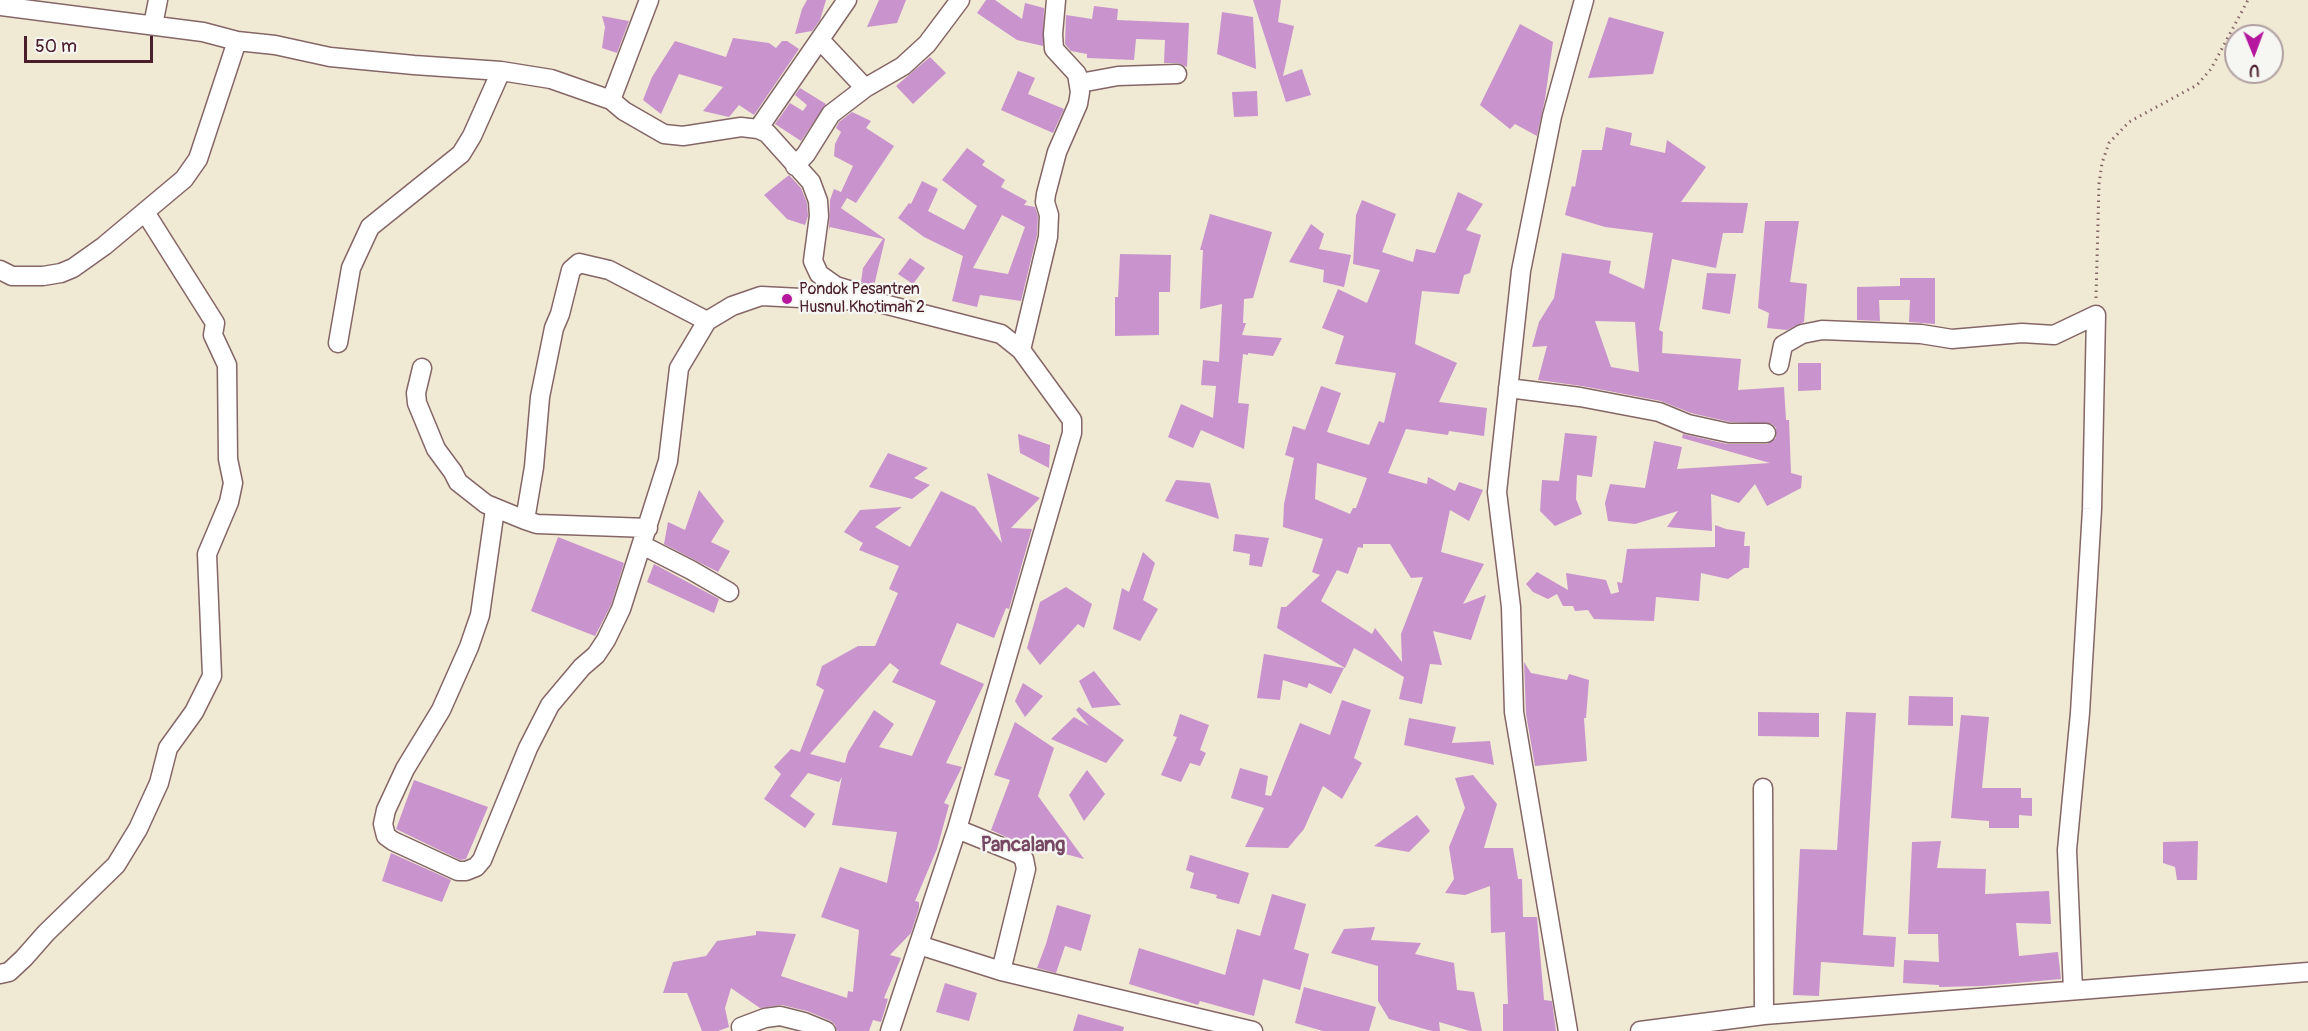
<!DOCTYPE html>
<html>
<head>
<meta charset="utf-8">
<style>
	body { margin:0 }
	#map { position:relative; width:2308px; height:1031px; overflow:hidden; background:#f0e9d4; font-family:Pangolin,sans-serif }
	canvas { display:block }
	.north { position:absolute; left:2224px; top:24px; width:60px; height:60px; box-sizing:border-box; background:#f6f6f2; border:2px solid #b1a0a2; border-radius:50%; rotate:179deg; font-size:16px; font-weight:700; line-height:24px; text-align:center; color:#4a1f2b }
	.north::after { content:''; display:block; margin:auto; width:21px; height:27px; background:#b5179e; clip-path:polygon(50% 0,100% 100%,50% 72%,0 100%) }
	.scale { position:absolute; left:24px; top:36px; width:129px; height:27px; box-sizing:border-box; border:3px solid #4a1f2b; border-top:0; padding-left:8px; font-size:18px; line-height:21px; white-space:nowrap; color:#4a1f2b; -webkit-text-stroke:4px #f6f6f2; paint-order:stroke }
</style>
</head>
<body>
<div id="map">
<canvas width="2308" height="1031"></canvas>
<div class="north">U</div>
<div class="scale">50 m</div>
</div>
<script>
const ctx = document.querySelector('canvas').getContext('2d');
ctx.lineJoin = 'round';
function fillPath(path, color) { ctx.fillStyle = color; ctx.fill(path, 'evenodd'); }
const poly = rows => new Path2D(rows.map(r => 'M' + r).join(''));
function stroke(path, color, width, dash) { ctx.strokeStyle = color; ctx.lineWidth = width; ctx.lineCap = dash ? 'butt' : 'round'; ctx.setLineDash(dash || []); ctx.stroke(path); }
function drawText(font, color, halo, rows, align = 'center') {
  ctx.font = font + ' Pangolin,sans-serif'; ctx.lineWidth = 4.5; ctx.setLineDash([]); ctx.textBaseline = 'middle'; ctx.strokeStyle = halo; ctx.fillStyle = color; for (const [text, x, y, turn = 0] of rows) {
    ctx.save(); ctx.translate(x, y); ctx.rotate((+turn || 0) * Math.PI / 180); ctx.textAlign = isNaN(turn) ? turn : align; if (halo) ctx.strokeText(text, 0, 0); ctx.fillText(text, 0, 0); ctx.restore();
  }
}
const building = poly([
	[807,0,826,0,820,20,812,31,795,34,802,9],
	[879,0,906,0,897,23,867,27],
	[986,0,995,0,1022,19,1025,3,1044,8,1043,46,1017,40,977,13],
	[1253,0,1281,0,1278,22,1294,26,1283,76,1302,69,1311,95,1286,102],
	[1094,6,1118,9,1117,20,1189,23,1187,67,1177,63,1164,63,1165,40,1136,39,1134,60,1087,58,1087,54,1071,51,1065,44,1066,15,1092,19],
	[1222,12,1253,17,1256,69,1217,54],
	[602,16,629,21,617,53,602,48,605,27],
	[1609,17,1664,32,1653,74,1588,78],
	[1520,24,1553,42,1545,99,1537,136,1515,124,1510,129,1480,105],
	[733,38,769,43,776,48,782,41,787,41,799,49,754,115,739,105,729,117,703,111,723,87,679,74,661,114,643,100,652,77,675,41,726,57],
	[930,57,946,73,913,104,896,86],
	[1018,71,1035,78,1028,94,1064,109,1053,133,1001,110],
	[800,88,826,104,801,141,775,124,790,103,803,111,807,105,795,95],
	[1257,91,1258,116,1234,117,1232,92],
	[852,112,871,121,866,128,894,146,856,203,847,198,841,208,885,239,874,286,861,282,863,268,883,239,830,227,829,230,830,200,834,189,841,192,853,166,834,156,835,144,841,132,836,128,839,122],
	[1606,127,1632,133,1630,145,1665,153,1667,140,1706,167,1681,202,1748,203,1743,233,1723,233,1716,268,1672,259,1659,330,1663,332,1662,353,1741,359,1738,390,1784,387,1786,420,1789,420,1791,473,1802,476,1801,488,1767,506,1755,484,1739,503,1711,494,1712,531,1667,527,1678,511,1635,524,1608,521,1605,503,1610,484,1645,488,1654,441,1682,447,1677,469,1770,463,1682,438,1683,434,1727,444,1767,444,1776,438,1776,428,1772,424,1730,422,1691,413,1661,401,1582,386,1538,380,1547,346,1532,347,1539,322,1554,298,1562,253,1611,261,1609,273,1644,289,1653,233,1605,227,1565,215,1572,186,1575,187,1582,150,1602,150],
	[1595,321,1635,322,1639,372,1611,367],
	[967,148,985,161,982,165,1005,180,1001,187,1027,201,1024,205,1035,207,1038,216,1037,235,1021,301,980,295,977,307,952,301,963,256,924,237,898,218,909,203,911,204,922,181,938,189,928,211,964,230,977,206,942,180],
	[1002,215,1025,227,1008,274,973,268],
	[789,175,801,188,807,203,808,216,805,225,787,219,764,195],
	[1458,192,1483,204,1466,230,1481,235,1470,273,1464,275,1459,294,1422,291,1415,344,1457,363,1439,402,1487,408,1484,436,1449,431,1448,435,1406,429,1388,473,1427,484,1428,477,1455,491,1459,482,1483,490,1469,521,1450,510,1441,552,1484,564,1463,604,1486,595,1471,640,1433,631,1442,665,1430,664,1422,704,1399,699,1404,677,1354,648,1345,668,1277,628,1281,607,1286,607,1320,575,1312,572,1323,539,1283,527,1284,504,1294,458,1285,455,1293,426,1305,430,1321,386,1341,393,1327,432,1369,445,1379,421,1384,423,1396,373,1335,364,1344,336,1322,328,1338,289,1367,303,1380,270,1353,264,1356,215,1362,200,1396,214,1382,252,1413,262,1416,249,1435,253],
	[1317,463,1367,478,1356,508,1353,508,1350,514,1315,499],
	[1363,544,1390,544,1411,578,1423,577,1401,634,1402,662,1375,628,1372,634,1321,601,1337,570,1348,574,1358,547,1363,548],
	[1210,214,1272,232,1253,298,1244,299,1243,323,1246,323,1242,335,1282,338,1273,356,1248,353,1248,355,1243,354,1238,403,1249,404,1244,449,1201,430,1193,448,1168,437,1181,404,1213,418,1216,386,1201,385,1203,360,1219,362,1222,304,1200,309,1203,250,1200,250],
	[1765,221,1799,221,1790,282,1807,284,1804,322,1787,330,1767,328,1769,313,1758,308],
	[1311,224,1324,234,1319,249,1351,255,1344,287,1323,282,1324,270,1289,262],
	[1120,254,1171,255,1170,292,1159,292,1159,335,1115,336,1115,297,1118,297],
	[910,258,925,268,913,284,898,274],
	[1707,273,1736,274,1730,314,1702,309],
	[1900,278,1935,278,1935,324,1909,322,1910,300,1879,300,1880,321,1857,320,1857,287,1900,286],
	[1798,363,1821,363,1821,390,1798,391],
	[1565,433,1597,436,1592,477,1577,475,1576,499,1582,514,1555,526,1540,511,1542,480,1559,481],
	[1018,434,1050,445,1049,468,1020,453],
	[888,453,928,468,914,478,930,485,912,499,869,487],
	[987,473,1040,498,1011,528,1032,529,1009,609,1006,608,994,638,957,623,940,664,984,684,946,763,962,767,944,803,949,805,937,849,915,901,919,902,919,908,911,933,890,955,901,958,884,998,888,999,881,1022,873,1020,869,1031,837,1031,835,1025,831,1021,807,1011,782,1005,760,1008,731,988,725,1008,729,1027,718,1031,702,1031,687,993,663,993,673,962,706,956,717,941,756,935,756,931,796,934,781,976,847,998,848,991,853,992,859,930,821,917,840,867,887,883,897,832,832,825,842,777,839,782,808,773,790,796,815,814,805,828,764,799,781,774,774,767,791,749,800,752,824,690,816,685,822,666,858,646,875,646,898,593,889,589,899,566,859,550,863,543,844,532,860,510,902,507,875,527,910,547,941,491,975,507,1002,543],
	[890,663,899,670,892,682,936,701,912,756,879,747,894,724,874,710,848,752,845,763,810,754],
	[1176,480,1210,483,1219,519,1165,501],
	[699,490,724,521,711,542,730,551,718,572,664,544,668,522,685,530],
	[1715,525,1726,529,1745,532,1744,546,1750,546,1749,568,1744,568,1728,579,1701,573,1699,601,1656,597,1654,621,1594,619,1588,610,1575,611,1573,606,1563,606,1557,594,1548,599,1533,592,1526,584,1537,572,1568,590,1566,573,1606,580,1611,594,1619,592,1617,582,1622,583,1627,549,1715,547],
	[1235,534,1269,538,1262,567,1249,565,1250,554,1233,551],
	[558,537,624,563,611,605,595,636,531,611],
	[1143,552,1155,563,1143,600,1158,609,1140,641,1113,629,1122,588,1129,592],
	[654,564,719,599,714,613,647,582],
	[1066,587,1092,604,1084,628,1078,624,1040,665,1027,648,1040,602],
	[1264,654,1344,668,1331,694,1309,683,1307,688,1283,680,1280,700,1257,698],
	[1524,662,1531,673,1567,680,1569,674,1589,680,1586,718,1584,718,1587,761,1535,766,1526,714],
	[1094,671,1121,705,1092,708,1079,681],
	[1023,683,1043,696,1025,717,1015,701],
	[1909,696,1953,697,1953,726,1908,725],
	[1342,700,1371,710,1354,758,1362,763,1342,799,1323,786,1304,829,1288,848,1245,847,1264,808,1231,798,1240,768,1268,776,1265,795,1271,796,1300,723,1330,735],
	[1079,707,1124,740,1106,763,1051,739,1074,717,1089,726,1076,710],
	[1758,712,1819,713,1819,737,1758,736],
	[1846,712,1876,713,1863,935,1896,937,1894,967,1821,962,1819,996,1793,995,1800,849,1837,850],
	[1180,714,1209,725,1200,750,1206,753,1200,766,1190,763,1181,782,1161,775,1177,737,1173,736],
	[1961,715,1989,717,1982,788,2021,788,2021,798,2032,798,2032,816,2019,815,2019,828,1989,828,1989,821,1951,818],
	[1409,718,1456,727,1452,743,1490,741,1494,765,1404,745],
	[1015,722,1054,748,1038,796,1084,859,1013,840,991,830,1010,780,994,775],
	[1087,770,1105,794,1084,821,1069,795],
	[1473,775,1497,804,1484,848,1513,848,1518,879,1522,879,1523,917,1537,917,1544,1000,1552,1001,1556,1031,1503,1031,1503,1004,1508,1004,1505,932,1491,933,1490,886,1465,895,1445,893,1454,879,1449,847,1465,808,1455,778],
	[414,780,488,807,466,859,460,860,396,829],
	[1417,815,1430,831,1409,852,1374,846],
	[1941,841,1937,868,1986,869,1985,894,2049,891,2051,924,2016,923,2019,956,2058,952,2061,979,1983,986,1939,987,1939,985,1903,983,1904,960,1939,962,1938,934,1908,934,1912,842],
	[2198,841,2197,880,2177,880,2175,867,2163,863,2163,842],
	[391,853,451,880,442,902,382,881],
	[1190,855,1249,873,1239,904,1216,898,1217,895,1190,888,1194,873,1186,870],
	[1272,894,1306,904,1294,949,1309,954,1300,990,1263,979,1254,1016,1200,1001,1198,1005,1129,984,1139,948,1225,975,1237,929,1260,936],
	[1057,905,1091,915,1081,951,1065,946,1056,973,1037,968,1046,944],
	[1375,927,1371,940,1421,943,1415,954,1454,963,1457,990,1474,992,1482,1031,1470,1031,1439,1022,1440,1031,1432,1031,1389,1019,1378,1001,1378,966,1331,953,1344,929],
	[945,983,977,993,969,1021,936,1012],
	[1304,987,1376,1007,1369,1031,1323,1031,1295,1023],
	[1078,1014,1124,1027,1123,1031,1073,1031]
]);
const path = poly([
	[2096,298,2099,184,2102,163,2109,143,2129,122,2197,85,2211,69,2248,0]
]);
const minor = poly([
	[0,6,203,32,237,41,275,45,330,57,414,65,501,71,551,79,611,100,624,111,664,134,683,136,741,127,758,129,767,133,811,182,818,201,819,216,813,261,819,274,836,286,859,293,876,302,1001,334,1021,350,1072,420,1072,433,957,829,890,1031],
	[153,25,158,0],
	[820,40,865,88],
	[1080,83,1118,76,1177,74],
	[611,100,649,0],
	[758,129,847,0],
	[795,166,806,154,831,114,865,88,903,66,927,44,960,0],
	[0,270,12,276,43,276,61,273,73,268,104,246,184,179,198,159,237,41],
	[338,343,351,268,370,227,461,154,472,136,501,71],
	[1021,350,1048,237,1049,215,1045,202,1046,194,1057,152,1078,104,1080,92,1077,74,1054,49,1053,34,1056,0],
	[1779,365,1783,345,1802,334,1822,330,1921,334,1952,339,2022,333,2054,335,2096,315,2092,509,2080,713,2067,850,2073,990],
	[422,368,416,393,417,403,436,449,453,472,458,482,486,504,525,520],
	[1508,388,1580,397,1659,412,1688,424,1729,433,1766,433],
	[495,509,480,615,469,647,441,710,405,769,386,810,383,824,386,836,393,841,458,871,466,871,476,867,482,860,528,748,550,705,582,667,596,655,606,640,621,609,668,461,679,368,707,321,732,306,761,296,861,301],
	[648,528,537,524,525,520,534,467,540,397,554,328,560,314,571,270,579,263,609,270,707,321],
	[642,545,691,570,729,592],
	[1763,788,1764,1015],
	[957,829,1019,854,1024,859,1026,869,1001,971],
	[919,945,1001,971,1253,1031],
	[0,974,9,972,24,958,46,933,116,865,138,829,159,783,168,748,194,712,212,676,207,554,229,502,233,483,228,459,227,365,213,335,215,323,145,212],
	[741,1027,765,1018,780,1016,804,1022,826,1031],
	[1568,1031,1514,712,1511,607,1497,492,1521,271,1552,116,1584,0],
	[1640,1031,1764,1015,2308,972]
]);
const markers = [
	[787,299,6,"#b5179e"]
];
const poiNames = [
	["Pondok Pesantren",799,290],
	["Husnul Khotimah 2",799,308]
];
const quarterNames = [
	["Pancalang",1023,846]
];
fillPath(building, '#c993cd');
stroke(minor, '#846666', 21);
stroke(path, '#846666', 3, [1.5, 4.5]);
stroke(minor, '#fff', 18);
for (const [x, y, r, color] of markers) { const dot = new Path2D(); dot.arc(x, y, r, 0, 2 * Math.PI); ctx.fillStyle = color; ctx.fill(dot); stroke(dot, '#f6f6f2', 2); }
drawText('16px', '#4a1f2b', '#f6f6f2', poiNames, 'left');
drawText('bold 20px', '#764864', '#f6f6f2', quarterNames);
</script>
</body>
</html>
